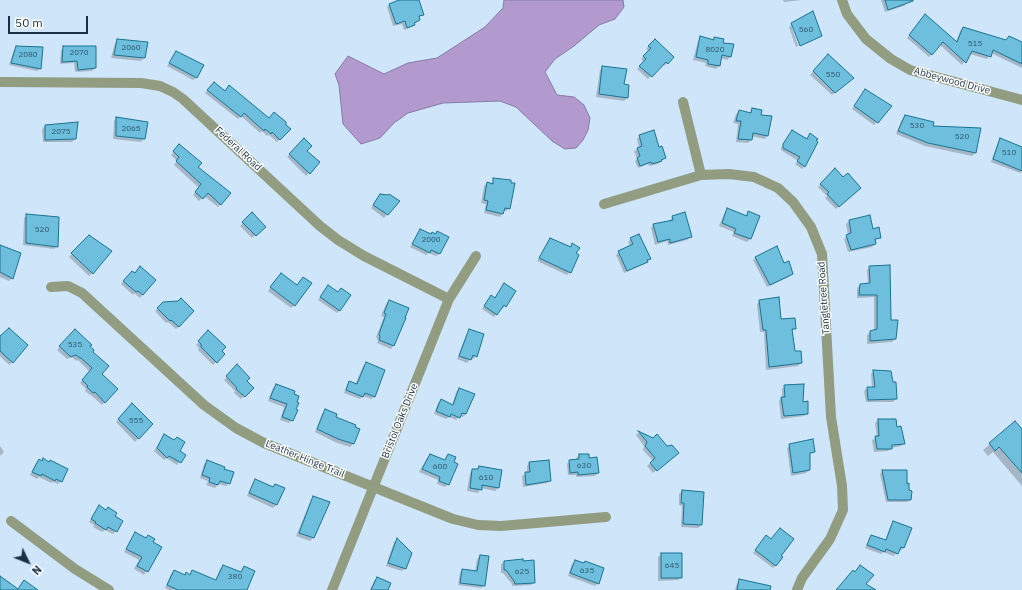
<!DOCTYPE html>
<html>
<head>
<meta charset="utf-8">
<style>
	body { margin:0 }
	#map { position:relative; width:1022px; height:590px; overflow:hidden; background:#cfe5f9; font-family:"IBM Plex Sans",sans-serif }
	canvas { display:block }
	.north { position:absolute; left:8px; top:542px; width:40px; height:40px; -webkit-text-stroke:3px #fff; paint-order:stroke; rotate:133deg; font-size:11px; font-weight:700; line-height:16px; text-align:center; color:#193043 }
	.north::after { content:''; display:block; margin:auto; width:14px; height:18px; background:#193043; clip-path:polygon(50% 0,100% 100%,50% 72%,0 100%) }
	.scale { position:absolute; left:8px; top:16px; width:80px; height:18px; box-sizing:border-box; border:2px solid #193043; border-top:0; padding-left:5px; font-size:12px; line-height:14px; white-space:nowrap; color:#193043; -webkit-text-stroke:3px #fff; paint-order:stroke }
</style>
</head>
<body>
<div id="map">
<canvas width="1022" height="590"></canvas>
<div class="north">N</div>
<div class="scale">50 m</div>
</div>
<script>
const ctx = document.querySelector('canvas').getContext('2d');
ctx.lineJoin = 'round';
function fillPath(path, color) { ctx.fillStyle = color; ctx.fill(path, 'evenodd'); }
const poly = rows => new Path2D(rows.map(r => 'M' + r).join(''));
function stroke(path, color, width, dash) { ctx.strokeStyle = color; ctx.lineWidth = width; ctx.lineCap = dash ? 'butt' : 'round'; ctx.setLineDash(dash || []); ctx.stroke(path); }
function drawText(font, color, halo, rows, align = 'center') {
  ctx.font = font + ' "IBM Plex Sans",sans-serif'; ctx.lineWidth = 3; ctx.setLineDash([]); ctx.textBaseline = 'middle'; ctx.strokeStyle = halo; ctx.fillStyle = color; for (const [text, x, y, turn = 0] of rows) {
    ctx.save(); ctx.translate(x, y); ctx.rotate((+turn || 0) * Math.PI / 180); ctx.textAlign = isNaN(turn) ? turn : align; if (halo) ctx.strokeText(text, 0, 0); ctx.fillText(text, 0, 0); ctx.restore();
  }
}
const water = poly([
	[504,0,623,0,624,7,615,19,599,25,574,46,555,59,545,72,557,95,574,97,584,105,590,118,588,130,583,140,576,148,565,149,552,141,516,107,500,101,443,103,408,113,394,123,380,138,361,144,343,124,339,85,335,74,348,56,384,74,408,63,437,58,485,27,503,8,504,0]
]);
const shadow = poly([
	[401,0,418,0,423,14,418,18,419,20,411,27,404,30,402,24,393,26,387,7,390,4],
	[783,0,802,0,784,2],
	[881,0,906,0,907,3,904,6,885,12],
	[922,19,956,42,960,31,963,28,1006,41,1022,43,1022,68,991,53,987,59,970,54,962,65,940,45,929,57,907,38],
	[791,25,798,46,796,47,789,27],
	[701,38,712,41,714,38,721,43,730,57,727,60,721,58,719,66,716,69,705,66,706,63,693,60,698,41],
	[118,40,146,43,144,58,141,61,111,58,115,43],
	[655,40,673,57,664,66,662,64,648,79,637,69,644,62,641,59,648,51,646,49],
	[17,47,40,69,37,71,9,65,14,50],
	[64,47,95,68,92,71,75,72,74,63,60,64,61,50],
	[177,52,196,78,193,80,167,66],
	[828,56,850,81,832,95,810,75],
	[603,67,623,85,628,86,627,98,624,101,596,97,600,70],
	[211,86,225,92,269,119,285,125,289,129,277,142,269,135,267,136,262,131,260,133,241,116,238,119,205,93],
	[865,90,877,122,874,125,852,109],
	[752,110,760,116,767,136,765,139,751,136,751,140,748,143,736,142,738,124,733,123,736,114,739,111,749,113],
	[905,116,932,127,979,129,975,153,972,156,925,146,896,134,902,119],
	[116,118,144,139,141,142,113,139,114,121],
	[45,126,75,139,72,142,43,142,42,129],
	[792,131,806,139,810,134,804,166,802,169,795,164,798,161,781,150,781,148],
	[640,136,659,148,665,158,658,164,649,166,648,164,638,168,635,161,637,159,634,151,639,148,637,139],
	[1001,139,1022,148,1022,171,1020,173,991,162,998,142],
	[304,140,306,151,319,162,306,176,287,157],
	[179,145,197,168,221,204,218,207,204,196,199,201,193,195,199,188,174,165,177,161,171,155],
	[835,170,857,191,836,209,825,198,827,196,818,187],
	[494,179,509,208,506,211,503,211,502,214,500,217,484,213,486,204,481,203,484,186,487,183,491,184],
	[380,195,398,201,384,218,371,208],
	[727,209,745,216,749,212,759,217,750,239,747,242,732,236,734,232,719,226,725,212],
	[252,213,264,227,252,238,240,226],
	[27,215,57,246,54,249,23,245,24,218],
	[673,217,690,237,687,240,668,245,667,241,655,245,651,228,653,225,670,222,670,220],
	[849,221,872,230,880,237,874,241,875,244,872,247,848,252,844,239,848,235,846,224],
	[421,230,431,235,435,235,437,232,448,237,439,254,436,256,429,253,426,255,410,247],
	[89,236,92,273,89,276,69,257],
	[551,239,569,248,572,244,575,254,570,272,567,275,537,261],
	[631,239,650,259,644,264,624,273,616,255,619,252,630,246,628,242],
	[0,247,12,278,9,281,0,277],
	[756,257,783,264,792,274,789,277,767,287,753,260],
	[870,267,890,321,895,339,892,342,867,344,867,335,871,332,874,331,874,297,857,298,857,288,860,285,868,284,867,270],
	[132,272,135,274,155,281,140,298,134,293,133,295,121,284],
	[278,277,294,305,291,308,268,291],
	[504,284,505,306,502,309,501,308,494,317,482,309,488,300,494,299],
	[328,287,340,310,337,313,318,300],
	[389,301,393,346,391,349,377,343,378,340,376,337,384,317,381,316,386,304],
	[759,301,780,320,795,328,792,331,794,352,801,363,798,366,766,370,764,332,760,332,757,304],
	[164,303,193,312,176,329,168,322,166,323,155,311],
	[470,330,476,356,473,359,471,358,467,363,457,359,467,333],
	[208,332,220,351,224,354,213,365,198,350,199,348,196,345],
	[72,333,89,346,101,374,117,389,102,405,91,395,90,395,85,391,86,389,80,383,90,372,78,360,76,361,72,357,67,359,57,350],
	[0,338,12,362,9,365,0,356],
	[366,363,374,397,371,399,363,396,360,399,344,393,347,385,350,382,355,385,363,366],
	[237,366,245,381,253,388,241,399,234,393,235,391,224,380],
	[874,371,892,383,895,383,896,399,893,402,866,402,864,391,867,388,872,388,871,374],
	[276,385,294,391,292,420,289,423,280,420,284,407,268,401,273,388],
	[785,386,807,413,804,416,781,419,779,401,782,397,782,389],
	[459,389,466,414,463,417,460,416,456,420,449,417,446,419,434,414,438,403,441,400,452,405,456,392],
	[132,405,152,424,135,442,116,422],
	[325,411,335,417,353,444,350,447,335,442,315,432,322,414],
	[878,420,895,420,896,428,904,444,901,446,891,448,888,451,874,452,872,440,877,437,875,423],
	[1015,422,1021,429,1022,429,1022,486,993,452,988,456,983,450],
	[638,433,653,439,675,455,653,473,647,466,653,461,643,450,644,446,636,435],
	[164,435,179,451,184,455,177,465,166,458,164,460,154,451],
	[790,445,814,451,809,455,809,470,806,473,791,476,787,448],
	[0,446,4,452,0,456],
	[430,455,444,460,448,455,448,484,445,487,437,484,438,480,419,472,427,458],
	[579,455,588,459,598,473,595,476,576,477,576,475,568,475,567,464,570,461,576,461,576,458],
	[39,460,41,461,43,460,61,481,58,484,53,482,51,483,39,477,37,479,30,475,36,463],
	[207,461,223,470,229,483,226,486,218,484,215,488,206,485,208,481,200,478,204,464],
	[529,463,550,480,547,483,523,487,522,476,527,473,527,466],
	[479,467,498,488,495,491,481,488,478,493,467,491,470,473,473,470,476,470],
	[882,471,906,485,910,499,907,502,886,502,880,474],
	[256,480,273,487,275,485,284,489,276,505,273,508,247,496,253,483],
	[682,491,701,525,698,528,681,527,682,506,679,505,679,494],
	[314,497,313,538,310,541,296,536,311,500],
	[99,507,113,517,116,531,113,534,105,530,102,532,93,527,94,525,89,522],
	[894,522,903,548,900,551,898,550,894,556,883,552,881,554,865,548,869,539,872,536,885,541,891,525],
	[135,534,160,547,144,575,134,569,139,560,124,552],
	[397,540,405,568,402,571,386,566,394,542],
	[763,540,780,556,776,565,773,568,753,553],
	[661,554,681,577,678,580,658,581,658,557],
	[480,556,484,586,481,588,458,585,460,573,463,570,475,572,477,559],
	[575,561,598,583,595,586,568,576,572,564],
	[504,562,534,582,531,585,512,586,512,584,503,573,501,573,501,564],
	[223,566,240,572,244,567,246,590,169,590,165,588,171,574,174,571,184,575,186,573,189,575,192,571,215,581,220,569],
	[377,578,387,590,370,590,374,581],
	[740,580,755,590,735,590,737,583]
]);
const building = poly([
	[399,0,419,0,424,15,419,16,420,20,414,23,415,25,407,28,405,21,396,24,389,4,399,0],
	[885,0,913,0,913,1,888,10,885,0],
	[813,11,822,36,800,46,791,23,813,11],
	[925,14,957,42,963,27,1006,40,1009,36,1022,42,1022,64,993,50,991,57,972,51,966,63,943,42,932,55,909,35,925,14],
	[700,36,714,40,714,37,724,39,723,43,734,44,731,57,722,55,720,66,708,64,708,60,696,57,700,36],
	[117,39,148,42,145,58,114,55,117,39],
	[655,39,674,57,668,64,666,62,652,77,639,66,646,59,643,56,651,48,648,46,655,39],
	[16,46,43,47,41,69,11,63,16,46],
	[63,46,96,46,96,68,78,70,77,61,62,62,63,46],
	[176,51,204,65,197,78,169,63,176,51],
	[828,54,854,78,835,93,813,71,828,54],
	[602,66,627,69,624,84,629,85,628,98,599,94,602,66],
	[214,82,225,91,229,85,269,118,274,112,286,122,286,125,291,129,280,140,272,132,271,134,265,129,264,131,244,113,241,117,207,90,214,82],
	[865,89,892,106,878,123,854,106,865,89],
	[752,108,762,110,761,115,772,116,768,136,753,133,752,140,738,139,741,121,736,121,739,110,751,113,752,108],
	[905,115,934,122,933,126,981,128,976,153,928,143,898,131,905,115],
	[116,117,148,122,145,139,116,136,116,117],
	[78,122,76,139,45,140,45,125,78,122],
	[654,130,659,147,662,146,666,158,661,160,662,161,652,164,651,162,640,166,637,158,640,156,637,148,642,146,639,135,654,130],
	[792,130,807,139,810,133,818,139,816,140,818,142,805,167,797,161,800,157,783,148,783,144,792,130],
	[304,138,312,146,307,151,320,162,310,174,289,154,304,138],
	[1000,138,1022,147,1022,171,993,159,1000,138],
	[179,144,202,163,198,167,231,193,221,205,208,193,203,199,195,192,201,184,176,161,179,157,173,151,179,144],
	[835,168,843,177,848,173,861,188,839,207,827,194,829,192,820,184,835,168],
	[493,178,511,180,511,183,515,183,510,209,505,208,503,214,486,210,488,201,484,200,487,182,493,184,493,178],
	[380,194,388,195,389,194,400,201,388,215,373,205,380,194],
	[727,208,747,216,748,211,760,216,751,239,734,233,736,229,722,223,727,208],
	[252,212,266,227,256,236,242,222,252,212],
	[685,212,692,237,670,243,670,239,658,242,653,224,673,220,672,216,685,212],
	[26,214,59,217,58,247,26,243,26,214],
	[870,215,873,229,879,227,881,238,875,239,876,244,851,250,846,235,851,233,849,220,870,215],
	[420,229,431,234,432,232,436,234,437,231,449,237,440,254,431,250,430,253,412,244,420,229],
	[639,234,651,259,647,260,648,262,627,271,618,251,633,244,630,238,639,234],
	[89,235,112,251,93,274,71,253,89,235],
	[550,238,571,247,572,243,580,248,576,253,579,255,571,273,539,258,550,238],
	[0,245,21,253,13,279,0,272,0,245],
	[777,246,784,263,789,261,793,274,770,285,755,257,777,246],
	[890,265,891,320,898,320,896,339,870,341,870,331,877,329,877,295,859,295,860,284,870,283,869,266,890,265],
	[140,266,156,280,143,295,138,291,136,292,123,281,132,271,135,273,140,266],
	[281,273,297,285,303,277,312,283,295,306,270,287,281,273],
	[504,283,516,291,506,307,504,305,497,315,484,306,491,295,495,298,504,283],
	[328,285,338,292,341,288,351,295,340,311,320,297,328,285],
	[779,297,781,319,795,318,796,329,792,329,795,351,801,351,802,363,769,367,766,330,763,330,759,300,779,297],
	[181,298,194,311,179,327,171,320,170,321,157,308,163,302,178,301,181,298],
	[389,300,409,308,405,318,406,318,394,346,379,340,380,337,379,334,386,314,384,313,389,300],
	[9,328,28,345,13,363,0,351,0,336,9,328],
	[75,329,92,345,90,346,94,350,93,352,109,366,102,374,118,389,105,403,95,392,93,393,87,387,88,386,82,380,92,368,81,358,80,358,76,355,71,357,59,346,75,329],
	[469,329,484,334,477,357,473,355,471,360,459,356,469,329],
	[208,330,226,347,222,351,225,354,217,363,201,347,201,344,198,341,208,330],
	[366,362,385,370,375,397,365,393,363,397,346,390,349,381,357,384,366,362],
	[237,364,250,378,247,381,254,388,245,397,236,389,237,388,226,376,237,364],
	[873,370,891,371,893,382,896,382,897,399,868,400,867,387,875,387,873,370],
	[276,384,295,391,294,394,299,396,297,402,299,403,296,409,298,410,293,421,282,417,287,404,270,398,276,384],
	[804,384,803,402,808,401,808,414,784,416,781,397,785,397,784,385,804,384],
	[459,388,475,394,466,414,462,413,460,418,451,414,450,417,436,411,441,399,453,405,459,388],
	[132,403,153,424,139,439,118,419,132,403],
	[325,409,337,414,336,417,356,425,355,427,360,429,354,444,338,439,317,429,325,409],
	[878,419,896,419,897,427,901,426,905,444,892,445,892,449,877,449,875,436,879,436,878,419],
	[1015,421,1022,429,1022,473,999,447,995,451,989,443,1015,421],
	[638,431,653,438,657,434,667,446,672,445,679,453,657,471,650,463,655,458,645,446,647,442,638,431],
	[164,434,174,440,177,437,185,442,180,451,186,455,181,463,169,456,167,458,157,448,164,434],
	[813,439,815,452,810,453,810,470,793,473,789,444,813,439],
	[430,454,445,460,448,454,456,457,454,462,458,464,449,485,439,481,440,477,422,469,430,454],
	[579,454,589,454,589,458,597,457,599,473,578,475,578,472,570,473,569,460,579,459,579,454],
	[43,458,49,462,50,460,68,469,62,482,56,479,55,481,42,474,41,476,32,472,39,459,42,461,43,458],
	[207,460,225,467,224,469,234,472,230,484,220,481,218,485,209,482,210,478,202,475,207,460],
	[549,460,551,481,526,485,525,472,530,472,529,462,549,460],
	[479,466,502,470,499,488,482,485,482,490,470,488,472,469,478,469,479,466],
	[882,470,907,470,907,484,909,483,909,490,912,491,911,500,888,500,882,470],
	[255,479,273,487,275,484,285,488,277,505,249,493,255,479],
	[682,490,704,492,702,525,683,524,684,503,681,503,682,490],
	[313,496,330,502,314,538,299,533,313,496],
	[99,505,106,510,108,507,117,513,115,516,123,521,117,532,108,527,106,530,95,523,96,522,91,519,99,505],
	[893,521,912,528,904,548,901,547,898,554,886,549,885,552,867,545,871,535,886,540,893,521],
	[780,528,794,539,781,556,783,557,776,566,755,550,766,535,771,539,780,528],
	[135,532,146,538,148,535,155,539,153,542,162,547,148,572,137,566,142,557,126,549,135,532],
	[397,538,412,553,406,569,388,563,397,538],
	[661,553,682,553,682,578,661,578,661,553],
	[480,555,489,556,485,586,460,583,462,569,477,571,480,555],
	[523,559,523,561,534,560,535,583,515,584,514,581,506,570,504,570,504,561,523,559],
	[575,560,584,563,585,561,604,568,599,584,570,573,575,560],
	[223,565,241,572,244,566,255,571,247,590,178,590,167,585,174,570,185,575,186,572,190,575,192,570,216,580,223,565],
	[860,565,874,575,866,584,876,590,836,590,853,570,855,572,860,565],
	[0,576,18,589,24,580,38,590,0,590,0,576],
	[377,577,391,583,388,590,371,590,377,577],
	[739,579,771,586,770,590,737,590,739,579]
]);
const minor = poly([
	[842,0,847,14,866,39,891,59,910,70,1022,100],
	[0,82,141,83,160,86,173,92,183,99,320,226,338,240,364,256,449,299],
	[683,102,701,175],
	[604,204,701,175,729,174,754,177,778,188,793,202,811,227,822,254,831,417,842,486,843,510,830,539,802,578,797,590],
	[51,287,68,286,82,293,204,405,236,428,264,443,453,519,478,525,501,526,606,517],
	[11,521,75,569,109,590],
	[332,590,449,299,476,256]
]);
const numberNames = [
	["560",806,30],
	["515",975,44],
	["2060",131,48],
	["8020",715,50],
	["2070",79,53],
	["2080",28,55],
	["550",833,75],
	["530",917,126],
	["2065",131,129],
	["2075",61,132],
	["520",962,137],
	["510",1009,153],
	["520",42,230],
	["2000",431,240],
	["535",75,345],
	["555",136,421],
	["630",584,466],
	["600",440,467],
	["610",486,478],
	["645",672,566],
	["635",587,571],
	["625",522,572],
	["380",235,577]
];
const streetNames = [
	["Abbeywood Drive",952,81,15],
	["Federal Road",238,149,43],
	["Tangletree Road",824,298,-94],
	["Bristol Oaks Drive",400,421,-68],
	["Leather Hinge Trail",305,459,22]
];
fillPath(water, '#b29acf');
stroke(water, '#847aa5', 1);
fillPath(shadow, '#0003');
fillPath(building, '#6ebfde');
stroke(building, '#1a7390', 1);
stroke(minor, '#919c80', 10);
drawText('8px', '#2e546a', null, numberNames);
drawText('10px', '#193043', '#fff', streetNames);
</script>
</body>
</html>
